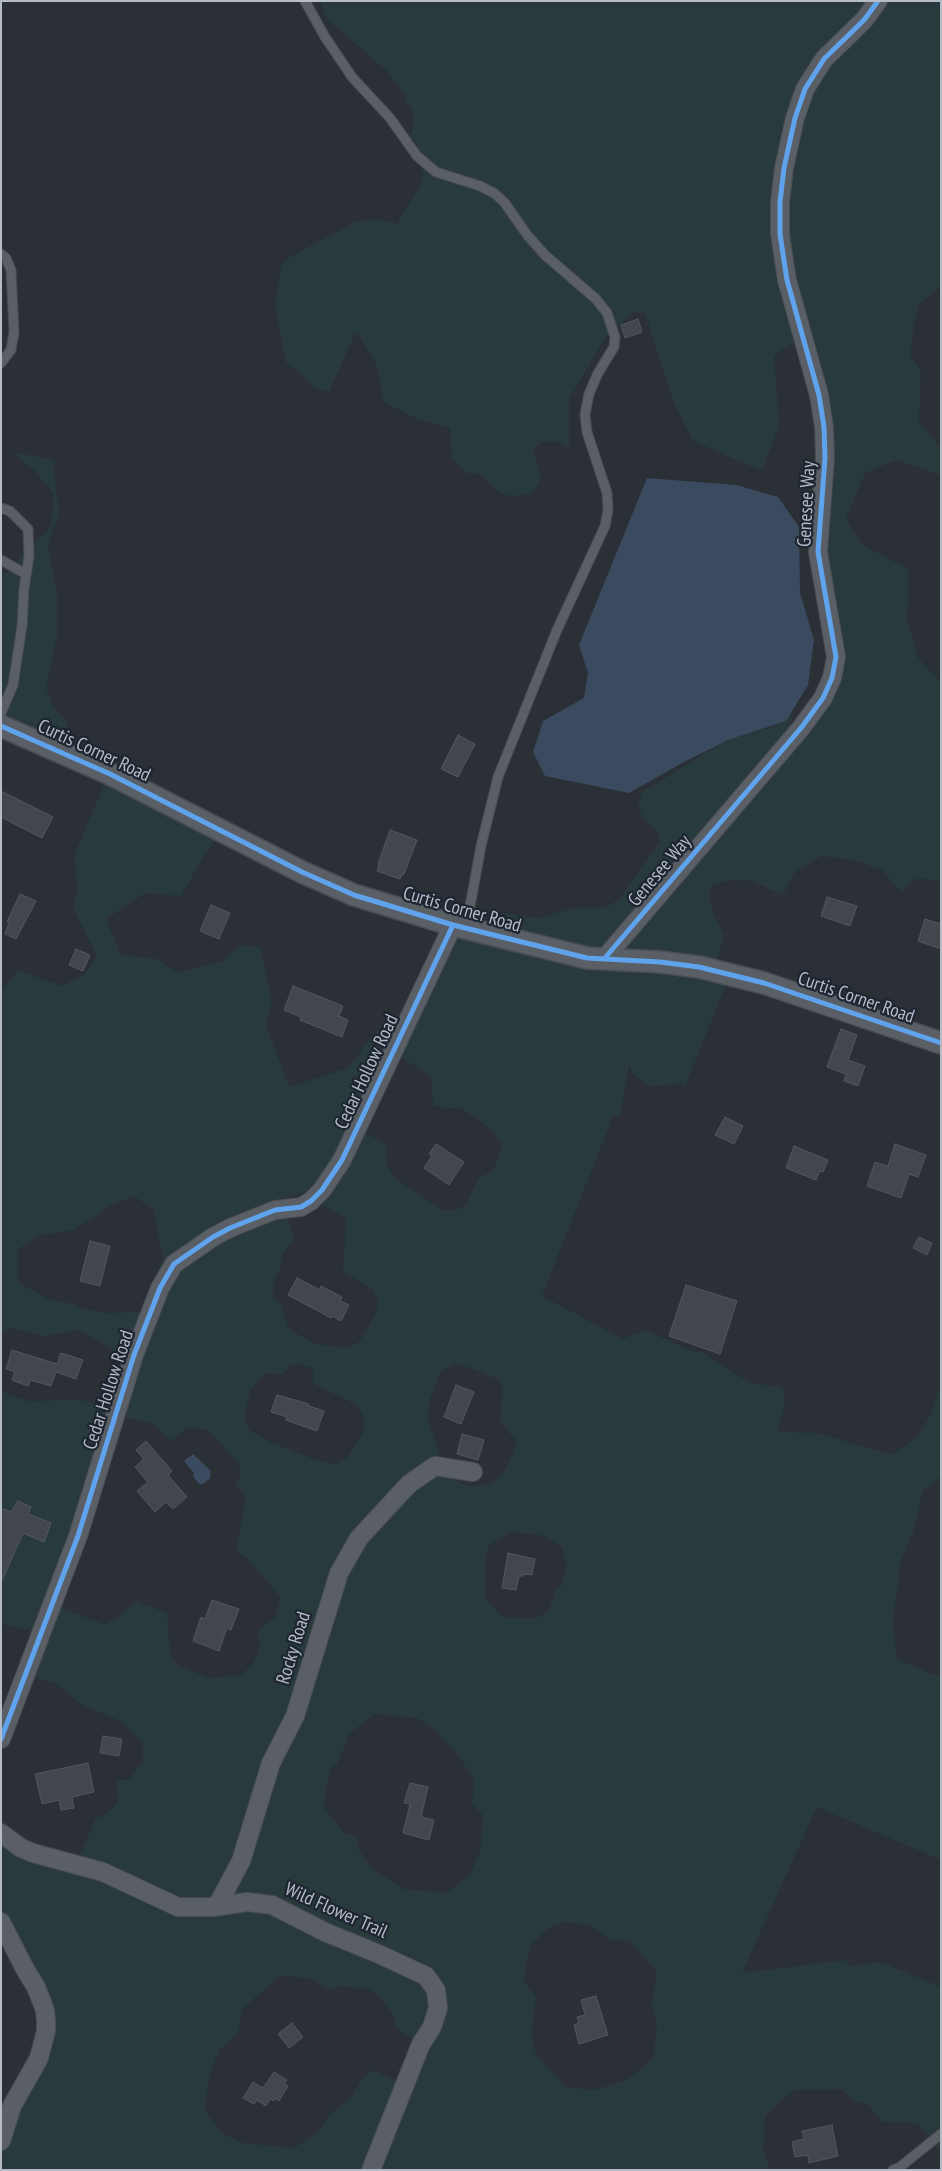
<!DOCTYPE html>
<html>
<head>
<meta charset="utf-8">
<style>
	body { margin:0 }
	#map { position:relative; width:942px; height:2171px; overflow:hidden; background:#2b3036; font-family:"PT Sans Narrow",sans-serif }
	canvas { display:block }
	.frame { position:absolute; inset:0; border:2px solid #b5bcc7; pointer-events:none }
</style>
</head>
<body>
<div id="map">
<canvas width="942" height="2171"></canvas>
<div class="frame"></div>
</div>
<script>
const ctx = document.querySelector('canvas').getContext('2d');
ctx.lineJoin = 'round';
function fillPath(path, color) { ctx.fillStyle = color; ctx.fill(path, 'evenodd'); }
const poly = rows => new Path2D(rows.map(r => 'M' + r).join(''));
function stroke(path, color, width, dash) { ctx.strokeStyle = color; ctx.lineWidth = width; ctx.lineCap = dash ? 'butt' : 'round'; ctx.setLineDash(dash || []); ctx.stroke(path); }
function drawText(font, color, halo, rows, align = 'center') {
  ctx.font = font + ' "PT Sans Narrow",sans-serif'; ctx.lineWidth = 4.5; ctx.setLineDash([]); ctx.textBaseline = 'middle'; ctx.strokeStyle = halo; ctx.fillStyle = color; for (const [text, x, y, turn = 0] of rows) {
    ctx.save(); ctx.translate(x, y); ctx.rotate((+turn || 0) * Math.PI / 180); ctx.textAlign = isNaN(turn) ? turn : align; if (halo) ctx.strokeText(text, 0, 0); ctx.fillText(text, 0, 0); ctx.restore();
  }
}
const green = poly([
	[320,1,941,1,941,287,919,304,914,322,910,356,921,370,919,421,941,448,941,475,896,460,865,473,846,519,862,545,907,568,909,582,907,619,918,658,941,682,941,881,916,878,901,892,882,870,853,860,821,856,794,873,783,895,752,881,729,880,713,885,709,893,713,913,724,935,715,968,727,983,687,1081,687,1086,681,1084,649,1086,633,1074,629,1065,620,1116,613,1116,542,1296,623,1339,646,1330,687,1349,701,1352,751,1383,783,1387,785,1405,777,1432,818,1433,891,1455,917,1437,931,1414,941,1383,941,1476,923,1491,913,1532,901,1560,893,1622,897,1659,935,1675,941,1675,941,1860,817,1807,742,1973,846,1960,850,1966,881,1962,941,1987,941,2154,920,2125,912,2122,882,2122,869,2105,853,2101,842,2089,794,2090,765,2116,763,2149,770,2170,1,2170,1,2139,46,2030,1,1917,1,1830,23,1846,78,1859,96,1818,107,1814,118,1802,117,1780,128,1780,143,1762,143,1744,121,1721,84,1706,55,1683,30,1676,40,1634,1,1623,1,1391,27,1401,81,1400,121,1410,138,1361,115,1351,79,1330,43,1336,9,1328,1,1336,1,994,9,981,18,970,62,986,84,975,97,956,73,908,78,889,74,856,106,780,220,834,203,857,181,896,145,893,106,919,121,955,158,959,178,973,223,961,240,945,260,946,272,1002,266,1025,289,1087,348,1068,376,1031,389,1029,403,1035,456,934,495,942,507,920,506,913,538,918,574,908,607,907,619,899,660,842,658,832,644,820,638,807,642,792,727,740,775,726,792,711,791,724,786,740,833,679,820,549,825,474,805,335,774,356,779,426,762,471,693,441,673,401,645,313,634,312,605,338,569,399,569,448,556,441,541,442,533,449,541,479,532,494,511,496,499,492,478,473,468,474,452,459,450,428,420,420,384,402,376,364,358,333,355,334,329,392,315,388,299,372,286,363,275,305,281,266,288,258,355,222,377,219,397,224,420,186,423,175,417,144,411,137,414,120,411,107,406,102,405,95,386,70,327,19],
	[397,1055,431,1076,433,1105,443,1108,461,1108,489,1127,502,1144,497,1162,492,1171,479,1178,466,1204,457,1210,442,1210,395,1178,386,1164,386,1145,359,1128],
	[309,1191,319,1203,346,1218,343,1272,371,1288,378,1300,376,1314,359,1342,347,1348,315,1344,292,1331,287,1325,282,1306,273,1296,273,1283,280,1268,282,1255,294,1239,282,1198],
	[134,1196,154,1210,163,1259,155,1277,153,1310,147,1312,103,1313,80,1308,74,1304,49,1300,18,1282,17,1250,40,1235,75,1230,80,1225,93,1219,107,1207],
	[299,1364,312,1368,314,1376,312,1383,357,1405,365,1419,363,1432,348,1457,336,1464,316,1460,270,1442,250,1431,244,1419,250,1391,265,1373,283,1374,290,1365],
	[454,1364,466,1366,497,1379,503,1388,500,1421,516,1441,514,1451,504,1472,492,1484,467,1486,448,1474,438,1458,439,1452,427,1418,429,1402,440,1372],
	[124,1417,154,1424,171,1441,187,1427,209,1430,239,1464,240,1478,235,1484,246,1498,236,1551,247,1558,281,1598,275,1617,257,1632,260,1646,253,1664,241,1675,208,1678,178,1665,170,1654,167,1613,136,1601,118,1618,104,1624,56,1606,120,1424],
	[512,1532,545,1536,562,1547,567,1567,561,1587,557,1588,549,1610,537,1618,502,1617,485,1599,486,1554,490,1544],
	[374,1714,417,1718,434,1729,458,1755,474,1780,472,1803,483,1816,480,1851,470,1874,447,1893,404,1889,374,1870,358,1849,358,1838,344,1833,323,1806,330,1769,337,1764,350,1733],
	[564,1922,589,1925,611,1940,629,1941,657,1972,652,2005,657,2023,654,2055,647,2064,625,2081,593,2090,566,2087,536,2054,531,2034,536,1997,524,1982,526,1963,531,1945,548,1928],
	[280,1976,309,1978,329,1990,340,1986,369,1989,379,1996,395,2017,395,2028,422,2044,403,2083,372,2070,362,2079,351,2098,331,2113,319,2131,294,2148,243,2143,223,2134,205,2111,209,2076,220,2049,238,2033,242,2009],
	[12,452,55,460,54,472,59,513,48,545,57,595,57,637,46,688,53,706,68,723,52,753,1,733,1,577,14,567,24,551,44,535,51,526,54,494,36,472]
]);
const water = poly([
	[647,478,736,485,778,497,799,527,800,593,814,640,808,685,786,721,728,740,682,763,629,793,545,776,533,752,543,721,584,698,588,673,579,645],
	[193,1454,211,1471,210,1478,203,1484,199,1484,193,1476,194,1473,184,1461]
]);
const building = poly([
	[638,319,642,332,625,338,621,325,638,319],
	[458,735,475,744,458,777,441,769,458,735],
	[1,791,53,817,42,838,1,817,1,791],
	[390,830,417,840,404,874,402,874,400,879,377,871,379,865,378,864,390,830],
	[20,894,36,901,16,939,5,934,9,923,7,922,20,894],
	[827,897,857,906,850,926,821,916,827,897],
	[211,905,230,913,219,939,200,931,211,905],
	[925,919,941,924,941,949,918,941,925,919],
	[76,949,90,955,83,971,69,965,76,949],
	[293,986,343,1006,339,1016,348,1020,342,1037,300,1020,301,1017,284,1010,293,986],
	[841,1029,857,1035,848,1060,865,1066,858,1086,844,1081,846,1074,827,1067,841,1029],
	[725,1117,743,1126,734,1144,715,1135,725,1117],
	[436,1144,464,1162,449,1185,424,1168,432,1156,429,1154,436,1144],
	[895,1144,926,1155,918,1177,909,1174,901,1198,867,1186,875,1162,888,1166,895,1144],
	[794,1146,828,1160,823,1172,820,1171,816,1180,786,1168,794,1146],
	[919,1237,932,1243,927,1255,913,1248,919,1237],
	[90,1241,110,1246,100,1286,80,1281,90,1241],
	[297,1278,320,1290,321,1286,342,1297,340,1301,349,1305,341,1321,332,1316,331,1318,288,1295,297,1278],
	[686,1285,737,1301,720,1354,669,1336,686,1285],
	[12,1350,57,1364,61,1353,83,1360,76,1379,56,1372,51,1386,30,1380,28,1386,12,1380,15,1372,6,1369,12,1350],
	[456,1385,474,1392,461,1424,444,1417,456,1385],
	[277,1395,309,1404,309,1406,324,1411,317,1431,286,1420,287,1417,271,1412,277,1395],
	[462,1434,484,1440,478,1460,457,1454,462,1434],
	[146,1441,172,1471,168,1475,187,1497,173,1509,166,1502,155,1512,137,1491,148,1482,135,1467,144,1459,136,1450,146,1441],
	[18,1501,31,1507,28,1514,51,1523,44,1542,23,1533,1,1583,1,1508,11,1512,18,1501],
	[508,1553,535,1559,532,1575,523,1574,523,1576,519,1576,516,1590,502,1588,508,1553],
	[212,1600,239,1609,231,1630,227,1628,219,1651,193,1641,201,1617,205,1619,212,1600],
	[103,1736,122,1739,119,1756,100,1753,103,1736],
	[88,1763,94,1792,72,1797,74,1808,61,1810,59,1800,42,1804,35,1774,88,1763],
	[410,1783,428,1787,421,1817,434,1820,429,1840,403,1833,410,1804,404,1803,410,1783],
	[596,1996,608,2035,579,2044,574,2025,579,2023,577,2017,585,2015,581,2000,596,1996],
	[292,2023,303,2037,289,2048,278,2034,292,2023],
	[274,2072,287,2080,284,2084,288,2086,279,2101,276,2098,274,2101,270,2099,266,2106,257,2100,254,2104,243,2098,253,2082,263,2088,274,2072],
	[832,2125,838,2156,809,2163,808,2155,795,2157,792,2142,804,2139,802,2131,832,2125]
]);
const service = poly([
	[305,1,325,37,352,77,390,118,417,156,436,172,480,186,494,193,504,202,528,236,545,255,596,299,607,313,615,337,614,347,598,373,589,394,585,415,587,432,607,493,608,510,605,526,557,630,498,777,481,846,466,928],
	[1,254,6,258,11,270,14,332,11,350,1,363],
	[1,508,10,511,28,529,29,556,24,589,22,626,13,685,1,713],
	[1,560,26,574],
	[893,2170,900,2167,941,2134]
]);
const minor = poly([
	[604,959,801,728,823,698,832,678,836,657,818,552,825,458,824,427,819,395,787,280,780,234,780,202,784,168,795,118,805,89,824,59,864,20,878,1],
	[1,1739,78,1536,134,1355,160,1288,174,1264,213,1237,230,1228,275,1210,301,1207,311,1201,322,1190,342,1160,453,925],
	[1,1833,21,1848,33,1853,103,1872,178,1907,213,1907,247,1902,272,1905,325,1932,381,1955,426,1976,436,1990,438,2008,432,2027,421,2044,371,2170],
	[217,1906,241,1861,271,1763,295,1716,339,1573,359,1538,409,1484,435,1466,473,1472],
	[1,1922,25,1969,36,1987,45,2010,46,2021,46,2031,39,2058,12,2106,1,2141]
]);
const tertiary = poly([
	[1,726,110,774,302,872,354,895,453,925,587,958,660,962,699,967,764,983,941,1043]
]);
const cycleway = poly([
	[1,726,110,774,302,872,354,895,453,925,587,958,660,962,699,967,764,983,941,1043],
	[604,959,801,728,823,698,832,678,836,657,818,552,825,458,824,427,819,395,787,280,780,234,780,202,784,168,795,118,805,89,824,59,864,20,878,1],
	[1,1739,78,1536,134,1355,160,1288,174,1264,213,1237,230,1228,275,1210,301,1207,311,1201,322,1190,342,1160,453,925]
]);
const streetNames = [
	["Genesee Way",807,504,-87],
	["Curtis Corner Road",94,751,25],
	["Genesee Way",660,871,-50],
	["Curtis Corner Road",462,910,16],
	["Curtis Corner Road",856,998,19],
	["Cedar Hollow Road",367,1072,-65],
	["Cedar Hollow Road",109,1390,-72],
	["Rocky Road",294,1648,-73],
	["Wild Flower Trail",336,1911,24]
];
fillPath(green, '#283a3c');
fillPath(water, '#3a4a5f');
fillPath(building, '#43474d');
stroke(building, '#52575e', 1);
stroke(service, '#484c51', 11);
stroke(minor, '#484c51', 20);
stroke(tertiary, '#484c51', 24);
stroke(service, '#5a5e65', 9);
stroke(minor, '#5a5e65', 18);
stroke(tertiary, '#5a5e65', 21);
stroke(cycleway, '#60a3ed', 5);
drawText('19px', '#b5bcc7', '#1e2631', streetNames);
</script>
</body>
</html>
